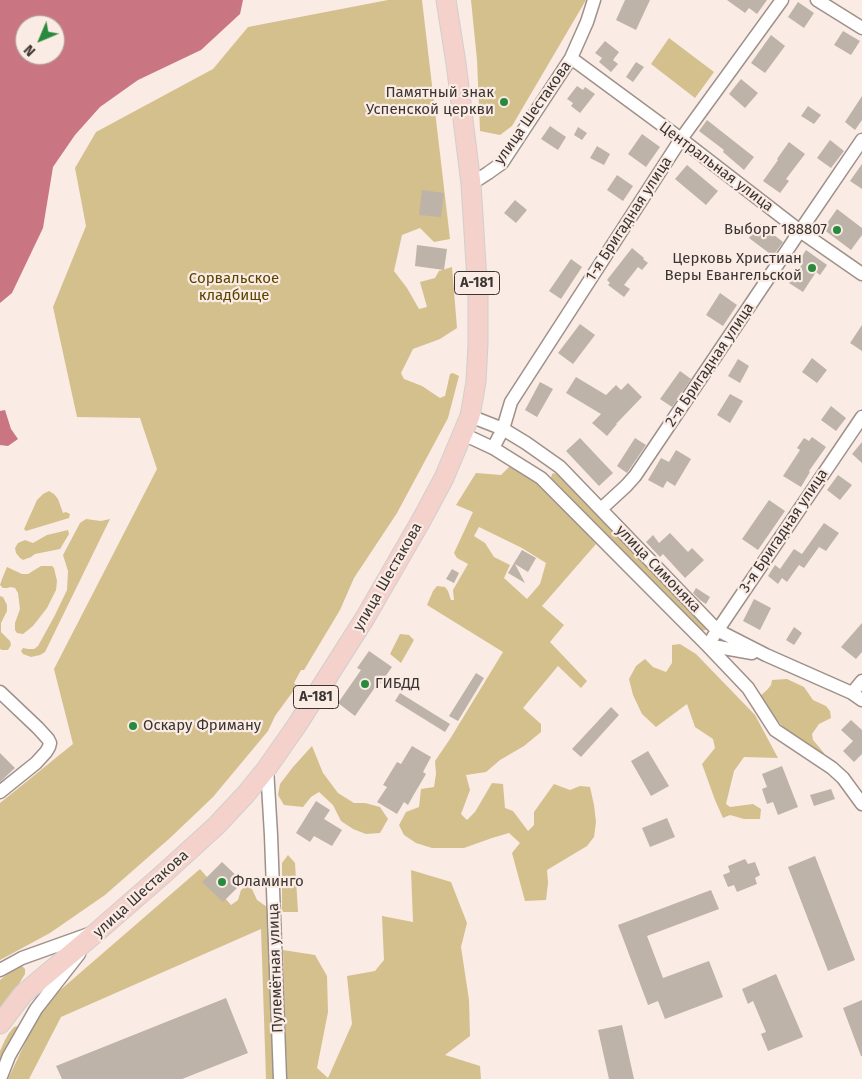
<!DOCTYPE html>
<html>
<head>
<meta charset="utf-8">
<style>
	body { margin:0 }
	#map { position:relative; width:862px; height:1079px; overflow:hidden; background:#faebe4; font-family:"Fira Sans",sans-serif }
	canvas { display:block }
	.north { position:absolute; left:15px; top:15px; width:50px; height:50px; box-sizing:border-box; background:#faebe4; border:1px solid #aea29d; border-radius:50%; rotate:225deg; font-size:14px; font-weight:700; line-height:20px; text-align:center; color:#3b3532 }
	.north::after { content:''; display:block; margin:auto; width:18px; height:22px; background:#288a3d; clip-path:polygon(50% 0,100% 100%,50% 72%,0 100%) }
</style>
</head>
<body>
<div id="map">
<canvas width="862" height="1079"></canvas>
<div class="north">N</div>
</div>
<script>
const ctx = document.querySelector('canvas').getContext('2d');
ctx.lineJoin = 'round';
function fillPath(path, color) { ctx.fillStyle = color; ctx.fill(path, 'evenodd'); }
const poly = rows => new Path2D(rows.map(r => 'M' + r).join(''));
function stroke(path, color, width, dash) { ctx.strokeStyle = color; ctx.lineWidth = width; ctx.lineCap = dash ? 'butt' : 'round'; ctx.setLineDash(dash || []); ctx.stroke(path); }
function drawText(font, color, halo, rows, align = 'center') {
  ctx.font = font + ' "Fira Sans",sans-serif'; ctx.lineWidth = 4.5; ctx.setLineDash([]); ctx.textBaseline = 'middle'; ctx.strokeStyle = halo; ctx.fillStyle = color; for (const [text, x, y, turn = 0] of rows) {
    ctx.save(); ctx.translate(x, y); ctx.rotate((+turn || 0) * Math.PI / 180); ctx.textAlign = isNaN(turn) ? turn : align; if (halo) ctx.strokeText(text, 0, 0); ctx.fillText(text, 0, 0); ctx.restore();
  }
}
const green = poly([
	[388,0,422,0,450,239,434,242,420,228,402,235,394,271,407,288,419,309,427,307,420,282,435,278,439,271,452,267,457,328,440,339,413,349,401,373,404,379,422,386,440,398,445,396,450,374,453,373,459,376,448,418,397,513,354,578,340,610,304,670,301,670,294,683,297,686,275,716,268,731,213,797,170,838,105,895,50,933,0,960,0,803,73,744,54,669,157,469,140,418,77,417,53,307,86,226,75,168,96,132,213,69,248,27],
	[471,0,586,0,512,126,500,135,480,131,477,60],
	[669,38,714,72,695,98,651,64],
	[511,465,539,480,596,544,542,606,564,625,550,642,587,681,581,688,558,666,523,708,541,724,541,732,524,746,500,760,486,772,466,775,470,790,461,814,467,820,475,812,492,783,503,784,505,808,513,811,528,831,534,825,534,812,554,784,570,790,580,786,590,787,594,805,596,822,594,837,587,846,547,870,548,883,546,900,525,901,512,853,520,843,509,833,492,838,464,848,432,848,416,843,404,835,399,825,406,812,419,807,421,789,434,787,436,774,435,761,450,739,503,652,427,605,433,591,437,586,445,587,448,591,451,600,454,600,453,590,468,564,457,558,454,553,473,512,456,505,476,473,501,475],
	[479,527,522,548,546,563,540,584,527,599,504,578,510,565,494,557,485,543,474,536],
	[554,473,557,474,706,625,706,630,701,631,551,478,552,474],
	[49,491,54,494,58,499,63,513,66,512,70,514,69,518,26,531,24,529,37,500,43,494],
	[86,519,101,521,110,519,45,652,40,655,31,657,23,654,21,651,23,648,28,649,34,649,38,646,54,617,67,590,68,571,63,555,80,523],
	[68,530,69,534,60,549,35,554,31,557,23,560,20,558,16,553,15,548,18,543,25,540,33,543,47,535],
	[41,566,52,566,54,568,57,581,56,590,47,608,33,626,23,634,17,633,15,630,15,623,20,609,18,593,15,588,11,587,7,588,3,588,0,585,2,579,7,567,22,574,28,574],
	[0,596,3,597,7,605,7,611,1,623,1,632,10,641,11,645,8,650,2,650,0,649],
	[400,634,409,635,414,640,401,663,390,654],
	[680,644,696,654,755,715,778,758,744,757,734,771,726,804,730,807,753,804,761,809,760,819,744,819,730,815,723,818,715,800,702,764,715,748,713,739,695,727,687,704,656,727,642,714,633,695,629,679,636,666,645,659,653,667,666,672,672,663,672,645],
	[787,679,804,687,813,700,826,706,830,711,831,718,819,724,812,734,813,740,824,753,822,755,783,727,759,697,767,690,771,685,772,680],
	[312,746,323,773,338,793,354,803,365,803,380,807,388,819,380,833,366,834,353,829,341,821,333,805,319,792,311,797,303,807,284,805,278,795,280,784,293,767],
	[288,855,295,863,298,912,282,912,282,863],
	[200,869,231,905,238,900,241,890,246,886,252,889,257,900,270,909,274,1079,266,1079,261,929,61,1017,29,1079,8,1079,43,1005],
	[411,870,451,882,467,923,461,947,469,1000,470,1036,445,1055,480,1066,481,1079,287,1079,283,950,315,955,327,976,328,1012,317,1068,328,1078,352,1024,347,976,375,971,384,960,382,916,413,922],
	[22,966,25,969,25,974,0,1015,0,980,16,967],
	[18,1026,20,1028,0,1071,0,1051,5,1040,9,1033,14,1027]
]);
const water = poly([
	[0,0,243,0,240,14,201,50,138,80,100,107,75,135,53,167,43,228,12,293,0,303],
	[25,25,55,25,55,55,25,55],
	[5,410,11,429,18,439,8,446,0,445,0,411]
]);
const building = poly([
	[625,0,650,0,636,30,616,20],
	[727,0,767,0,757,14,749,8,745,13],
	[798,2,814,13,804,28,788,17],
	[843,31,860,41,851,55,834,45],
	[771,35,785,46,765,73,751,63],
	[605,41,619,52,613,60,618,64,611,72,599,62,602,58,595,53],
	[636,62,644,67,633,82,626,77],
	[741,79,758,93,745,108,729,94],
	[577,86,583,90,585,87,595,94,580,113,571,106,573,103,567,99],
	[862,96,862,120,855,130,845,122],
	[808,106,821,115,814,124,801,116],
	[707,120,754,157,744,170,723,152,724,150,699,131],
	[550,126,566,137,558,150,541,139],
	[578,127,587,133,582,140,574,135],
	[642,134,660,147,646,167,628,154],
	[830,140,844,151,831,168,817,158],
	[789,142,805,154,786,179,789,181,780,193,763,181,778,160,777,159],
	[597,146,610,154,604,165,590,158],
	[862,164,862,189,850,181],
	[687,165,718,191,706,205,675,179],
	[617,175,633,186,623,201,607,190],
	[422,190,444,193,441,217,419,215],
	[515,200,527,210,516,223,504,213],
	[837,209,862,228,862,235,851,250,823,229],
	[760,224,783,242,773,256,749,238],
	[417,245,447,249,444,270,415,266],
	[632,248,644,258,643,259,648,263,642,270,638,267,624,285,630,289,624,297,608,285,610,283,607,280],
	[806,250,827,265,820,275,816,272,803,292,789,283,803,263,799,261],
	[571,259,582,267,561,299,549,291],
	[720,293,737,305,723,326,706,315],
	[580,324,595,335,573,364,558,353],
	[862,325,862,351,850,343],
	[812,358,827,370,817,383,802,372],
	[738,359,749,366,740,383,728,376],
	[680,371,691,379,672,407,660,399],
	[576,377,606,395,616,385,621,390,628,383,642,397,616,424,617,424,607,436,592,423,601,414,566,393],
	[540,382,553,389,537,417,525,410],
	[730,394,743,401,730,423,717,415],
	[831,406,846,418,836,431,821,420],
	[812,437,826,447,809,471,810,472,801,487,783,476,800,450,797,448,804,438,809,441],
	[580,438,613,473,599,486,566,451],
	[635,438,646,445,627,473,617,466],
	[862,442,862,463,852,454],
	[676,450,691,459,675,486,667,481,663,488,648,480,661,458,669,462],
	[838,475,852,485,840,500,827,490],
	[769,500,785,511,758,550,742,539],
	[824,523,839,533,826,551,819,547,804,568,799,565,787,582,782,578,778,584,768,576,775,565,780,569,794,549,802,554],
	[670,533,688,552,692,548,704,560,685,578,663,554,660,557,646,542,653,535,659,543],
	[522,550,536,558,528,572,515,564,525,583,508,573],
	[452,569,459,573,454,583,446,579],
	[696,588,710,597,706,604,700,600,693,593],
	[754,599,771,608,760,630,743,621],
	[862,623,862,652,856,659,841,647],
	[794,627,802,633,794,645,786,640],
	[369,651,392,667,380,684,378,683,355,716,338,703,361,670,357,668],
	[476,673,484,678,458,721,449,716],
	[400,693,450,724,445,732,395,701],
	[611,707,619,715,581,757,572,749],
	[851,720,862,730,862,754,854,762,843,751,853,741,841,730],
	[412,746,431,757,423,772,426,774,413,796,408,805,404,802,397,814,377,802,387,787,383,785,397,762,401,764],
	[648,751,669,786,651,796,631,761],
	[0,753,15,768,0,782],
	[782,766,798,807,778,815,773,802,767,804,762,789,767,787,762,774],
	[831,789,835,799,814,806,810,795],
	[316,801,330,810,324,819,342,830,332,846,314,836,310,842,296,833],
	[667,818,675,837,650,847,642,828],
	[815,856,855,960,828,971,788,867],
	[745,859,748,864,755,862,760,875,755,878,757,884,737,892,734,885,728,887,723,875,730,872,728,866],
	[222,862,243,882,223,902,202,882],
	[711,890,719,909,647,936,663,978,709,961,723,997,665,1019,658,1001,648,1005,618,925],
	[776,974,803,1037,768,1051,761,1034,766,1032,753,1001,748,1004,742,989],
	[226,998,248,1053,182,1079,62,1079,56,1066],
	[862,1000,862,1056,861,1056,843,1008],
	[622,1025,634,1079,609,1079,598,1030]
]);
const street = poly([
	[817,0,862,28],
	[571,58,681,139,800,231,862,274],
	[471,184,488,173,502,163,571,58,587,22,594,0],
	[470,416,503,429,526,443,560,467,717,630,766,655,852,693,862,700],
	[463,434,493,448,541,478,707,645,748,688,775,730,832,768,843,778,862,804],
	[493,448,503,429,511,402,681,139,782,0],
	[601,509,626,486,635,476,800,231,862,140],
	[713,637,862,417],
	[707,645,752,653],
	[0,692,38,728,48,739,50,743,49,747,46,752,36,763,0,792],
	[852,693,862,681],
	[267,768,271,835,280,1079],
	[0,970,22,958,89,934],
	[0,1079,9,1056,36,1009,79,954]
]);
const primary = poly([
	[0,1024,23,994,98,931,161,876,216,826,246,794,267,768,297,725,365,618,422,519,444,478,470,416,476,382,478,344,478,297,471,184,456,63,446,0]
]);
const markers = [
	[504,102,5,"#288a3d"],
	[837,230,5,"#288a3d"],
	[812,268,5,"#288a3d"],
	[365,684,5,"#288a3d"],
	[133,726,5,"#288a3d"],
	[222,882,5,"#288a3d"]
];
const shields = [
	[477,283,45],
	[316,697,45]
];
const shieldNames = [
	["А-181",477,283],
	["А-181",316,697]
];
const poiNames = [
	["Памятный знак",494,93],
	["Успенской церкви",494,110],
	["Выборг 188807",827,230],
	["Церковь Христиан",802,259],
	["Веры Евангельской",802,276],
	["ГИБДД",375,684,"left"],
	["Оскару Фриману",143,726,"left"],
	["Фламинго",232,882,"left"]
];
const streetNames = [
	["улица Шестакова",533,113,-55],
	["Центральная улица",716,167,37],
	["1-я Бригадная улица",629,219,-57],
	["2-я Бригадная улица",710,365,-56],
	["3-я Бригадная улица",784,531,-56],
	["улица Симоняка",658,569,46],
	["улица Шестакова",388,577,-60],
	["улица Шестакова",141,894,-42],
	["Пулемётная улица",276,968,-92]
];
const parkNames = [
	["Сорвальское",234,279],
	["кладбище",234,296]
];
fillPath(green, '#d4c08d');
fillPath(water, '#ca7682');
fillPath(building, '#bdb3a9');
stroke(street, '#9e918a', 15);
stroke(primary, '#d0cfce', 21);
stroke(street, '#fff', 12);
stroke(primary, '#f4d1cb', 19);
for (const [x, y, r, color] of markers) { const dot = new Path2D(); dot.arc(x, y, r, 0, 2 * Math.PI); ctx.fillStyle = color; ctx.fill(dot); stroke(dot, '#faebe4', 2); }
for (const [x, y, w] of shields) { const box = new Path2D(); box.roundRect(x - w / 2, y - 11.5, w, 23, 4); ctx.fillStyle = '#faebe4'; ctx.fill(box); stroke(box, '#3b3532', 1); }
drawText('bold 14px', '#3b3532', null, shieldNames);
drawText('15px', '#3b3532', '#faebe4', poiNames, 'right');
drawText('15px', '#3b3532', '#faebe4', streetNames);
drawText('15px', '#594500', '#faebe4', parkNames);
</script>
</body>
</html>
